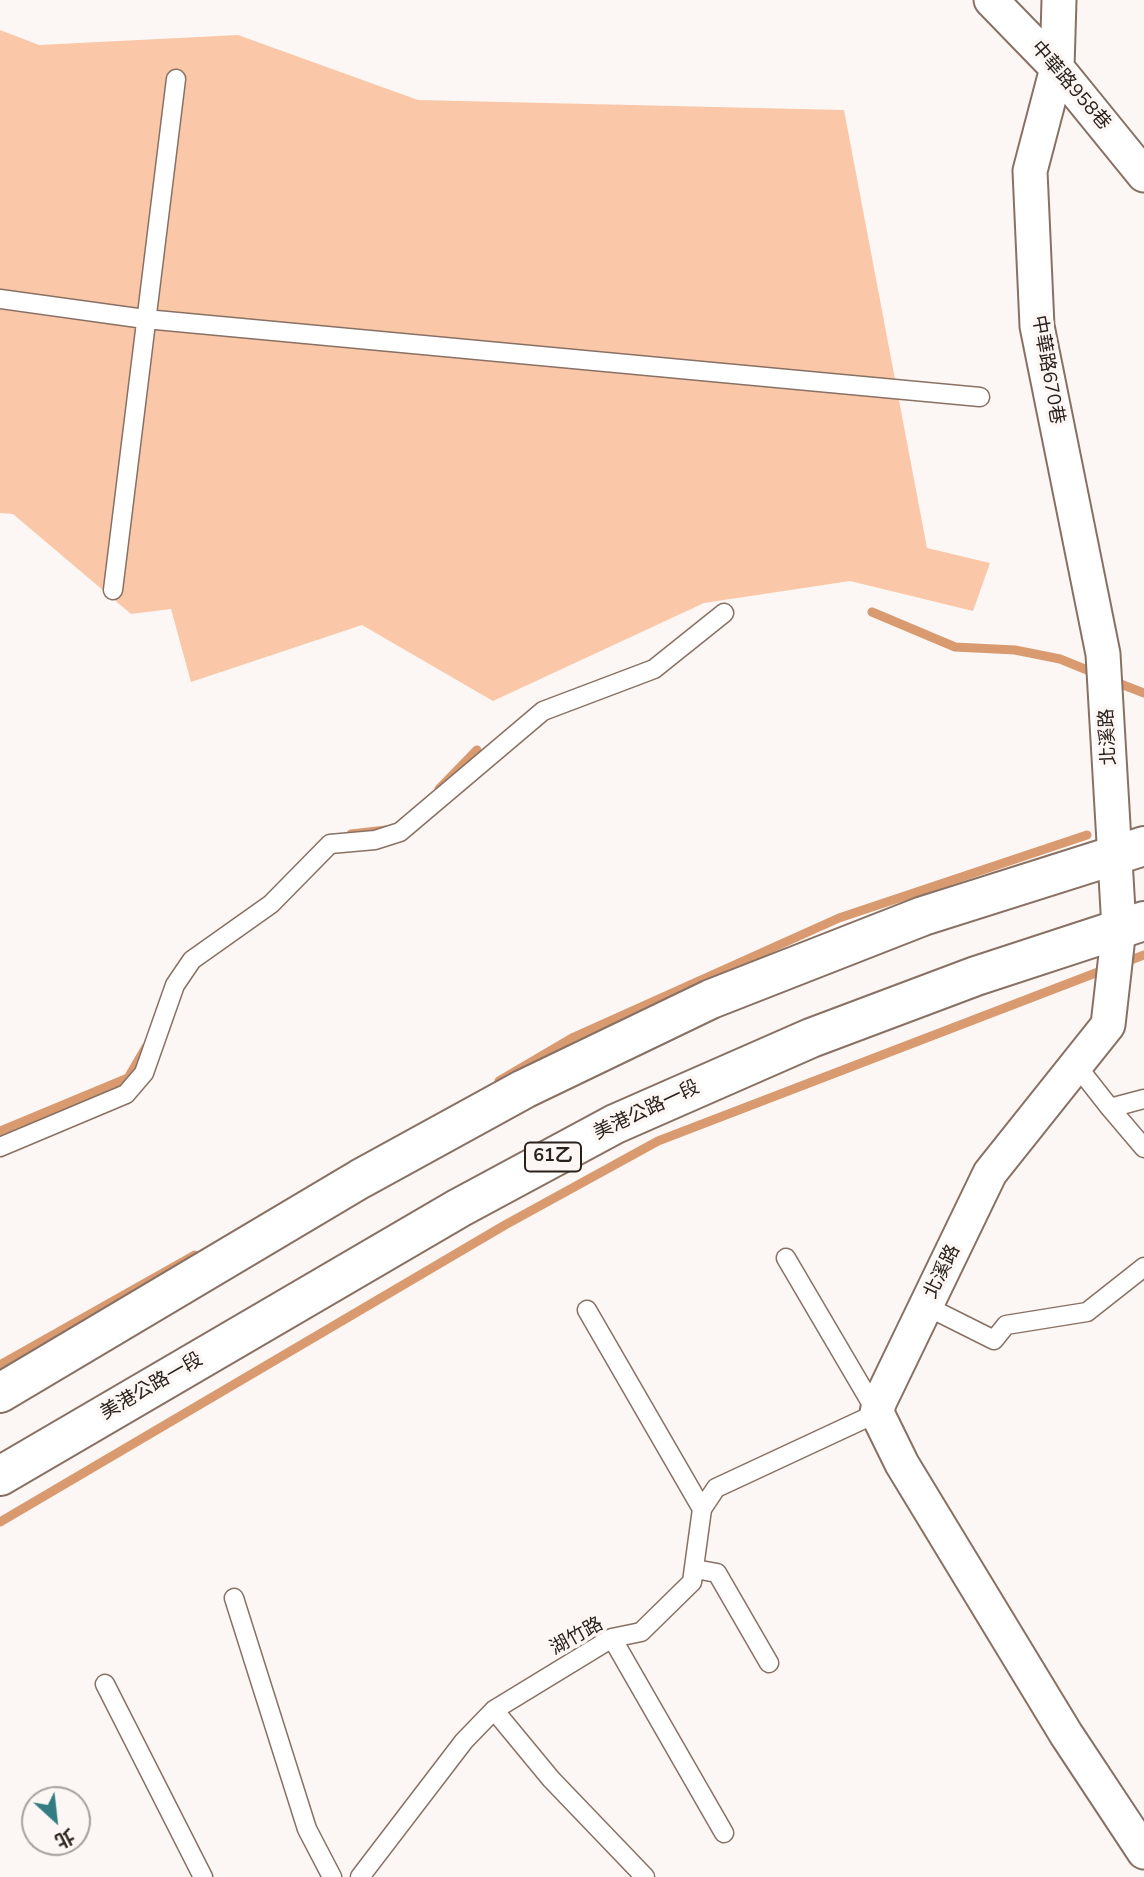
<!DOCTYPE html>
<html>
<head>
<meta charset="utf-8">
<style>
	body { margin:0 }
	#map { position:relative; width:1144px; height:1877px; overflow:hidden; background:#fcf7f4; font-family:"Nunito Sans","Noto Sans TC",sans-serif }
	canvas { display:block }
	.north { position:absolute; left:21px; top:1786px; width:70px; height:70px; box-sizing:border-box; background:#fcf7f4; border:2px solid #a8a19d; border-radius:50%; rotate:153deg; font-size:19px; font-weight:700; line-height:28px; text-align:center; color:#2a211b }
	.north::after { content:''; display:block; margin:auto; width:24px; height:32px; background:#347c83; clip-path:polygon(50% 0,100% 100%,50% 72%,0 100%) }
</style>
</head>
<body>
<div id="map">
<canvas width="1144" height="1877"></canvas>
<div class="north">北</div>
</div>
<script>
const ctx = document.querySelector('canvas').getContext('2d');
ctx.lineJoin = 'round';
function fillPath(path, color) { ctx.fillStyle = color; ctx.fill(path, 'evenodd'); }
const poly = rows => new Path2D(rows.map(r => 'M' + r).join(''));
function stroke(path, color, width, dash) { ctx.strokeStyle = color; ctx.lineWidth = width; ctx.lineCap = dash ? 'butt' : 'round'; ctx.setLineDash(dash || []); ctx.stroke(path); }
function drawText(font, color, halo, rows, align = 'center') {
  ctx.font = font + ' "Nunito Sans","Noto Sans TC",sans-serif'; ctx.lineWidth = 7; ctx.setLineDash([]); ctx.textBaseline = 'middle'; ctx.strokeStyle = halo; ctx.fillStyle = color; for (const [text, x, y, turn = 0] of rows) {
    ctx.save(); ctx.translate(x, y); ctx.rotate((+turn || 0) * Math.PI / 180); ctx.textAlign = isNaN(turn) ? turn : align; if (halo) ctx.strokeText(text, 0, 0); ctx.fillText(text, 0, 0); ctx.restore();
  }
}
const green = poly([
	[0,30,39,45,238,35,418,100,844,110,927,548,990,563,973,611,850,581,704,603,493,701,362,625,191,682,171,609,131,614,13,514,0,513]
]);
const stream = poly([
	[872,612,955,647,1015,650,1060,659,1097,674],
	[1113,681,1144,693],
	[439,789,477,750],
	[351,834,386,830],
	[1123,963,1144,955],
	[499,1081,574,1037,839,918,1087,835],
	[0,1131,128,1078,146,1047],
	[0,1365,195,1255],
	[0,1522,505,1225,658,1141,1106,969]
]);
const service = poly([
	[0,299,145,319,980,397],
	[113,590,176,79],
	[1077,1066,1110,1108,1144,1099],
	[1110,1108,1144,1148],
	[0,1147,126,1094,144,1073,175,985,192,960,271,904,330,844,375,840,400,832,543,711,654,669,724,613],
	[926,1306,994,1340,1006,1325,1087,1312,1144,1267],
	[587,1310,702,1509],
	[695,1569,717,1573,769,1663],
	[234,1598,307,1829,332,1877],
	[612,1638,724,1833],
	[105,1684,203,1877],
	[494,1710,551,1779,645,1877],
	[360,1877,464,1741,494,1710,612,1638,641,1632,692,1582,702,1509,716,1488,877,1413,786,1258]
]);
const minor = poly([
	[991,0,1057,68,1144,175],
	[1059,0,1057,68,1030,171,1037,326,1103,654,1119,928,1108,1025,990,1173,879,1403,877,1413,902,1464,1066,1734,1144,1852]
]);
const primary = poly([
	[0,1393,360,1179,524,1089,711,999,923,916,1144,846],
	[0,1476,459,1208,615,1124,811,1038,976,976,1144,921]
]);
const shields = [
	[553,1157,56]
];
const shieldNames = [
	["61乙",553,1157]
];
const streetNames = [
	["中華路958巷",1070,86,49],
	["中華路670巷",1047,370,80],
	["北溪路",1109,737,-93],
	["美港公路一段",647,1111,-25],
	["北溪路",943,1272,-64],
	["美港公路一段",152,1387,-30],
	["湖竹路",577,1637,-29]
];
fillPath(green, '#fac8a8');
stroke(stream, '#d99a70', 9);
stroke(service, '#887164', 21);
stroke(minor, '#887164', 37);
stroke(primary, '#887164', 42);
stroke(service, '#fff', 18);
stroke(minor, '#fff', 33);
stroke(primary, '#fff', 38);
for (const [x, y, w] of shields) { const box = new Path2D(); box.roundRect(x - w / 2, y - 14.5, w, 29, 5); ctx.fillStyle = '#fcf7f4'; ctx.fill(box); stroke(box, '#2a211b', 2); }
drawText('bold 18px', '#2a211b', null, shieldNames);
drawText('19px', '#2a211b', '#fcf7f4', streetNames);
</script>
</body>
</html>
